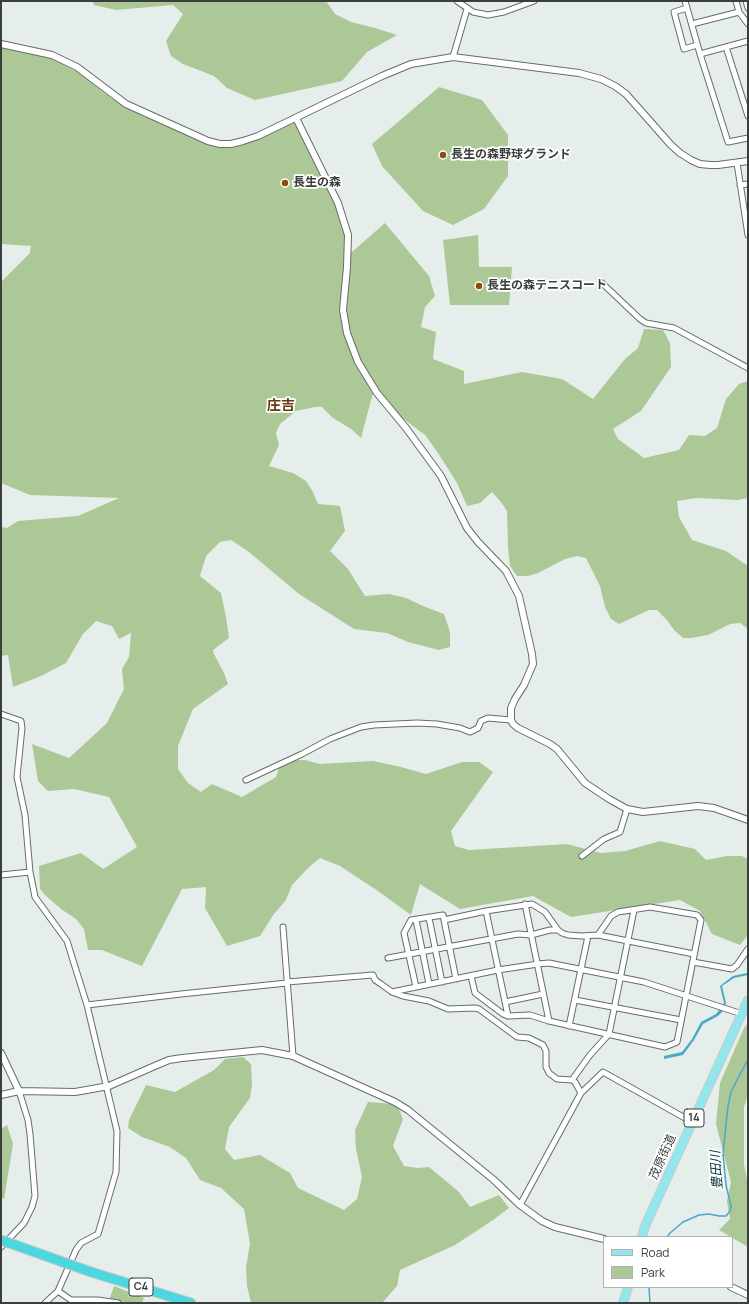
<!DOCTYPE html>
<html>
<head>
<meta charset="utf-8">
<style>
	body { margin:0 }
	#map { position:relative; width:749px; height:1304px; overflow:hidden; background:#e5eeeb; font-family:Manrope,sans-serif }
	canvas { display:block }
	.frame { position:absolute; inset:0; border:2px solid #3a3e3d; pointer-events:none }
	.legend { position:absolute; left:603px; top:1236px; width:130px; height:52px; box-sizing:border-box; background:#fff; border:1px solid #b0b2b1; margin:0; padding:5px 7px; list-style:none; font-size:12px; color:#3a3e3d }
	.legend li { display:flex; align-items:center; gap:8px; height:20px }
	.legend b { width:20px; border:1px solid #b0b2b1 }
</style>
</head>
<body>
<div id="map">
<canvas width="749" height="1304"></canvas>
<div class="frame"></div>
<ul class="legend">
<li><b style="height:5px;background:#93e7ec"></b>Road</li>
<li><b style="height:11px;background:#adc897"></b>Park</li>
</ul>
</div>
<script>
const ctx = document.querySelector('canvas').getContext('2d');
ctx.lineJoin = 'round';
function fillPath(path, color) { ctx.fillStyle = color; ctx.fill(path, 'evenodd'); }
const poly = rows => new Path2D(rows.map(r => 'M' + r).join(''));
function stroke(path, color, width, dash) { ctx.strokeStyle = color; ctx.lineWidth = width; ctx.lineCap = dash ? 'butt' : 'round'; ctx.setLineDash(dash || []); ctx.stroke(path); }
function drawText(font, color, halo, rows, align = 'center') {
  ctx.font = font + ' Manrope,"Noto Sans JP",sans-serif'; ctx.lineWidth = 3.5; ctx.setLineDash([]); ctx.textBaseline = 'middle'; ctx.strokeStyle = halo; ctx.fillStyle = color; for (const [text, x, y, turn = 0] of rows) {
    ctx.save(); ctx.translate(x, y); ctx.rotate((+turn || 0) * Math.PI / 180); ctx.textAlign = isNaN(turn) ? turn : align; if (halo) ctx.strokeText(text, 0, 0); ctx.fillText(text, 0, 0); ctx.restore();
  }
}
const green = poly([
	[92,1,326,1,335,14,351,22,375,28,397,35,367,52,342,81,255,100,227,88,214,76,183,64,171,56,166,41,183,14,173,5,116,10,94,5],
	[1,47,51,58,77,72,112,99,145,117,216,145,258,138,295,122,340,215,345,236,344,253,353,251,385,223,429,276,435,296,425,307,421,327,436,332,433,359,464,371,464,384,522,372,562,379,593,399,625,359,638,348,644,329,663,330,670,343,671,367,641,411,613,429,618,439,644,458,679,450,689,435,705,436,717,428,726,399,739,384,748,381,748,498,737,500,696,498,677,501,679,517,692,540,726,551,748,566,748,629,740,623,730,624,708,635,691,638,683,638,674,630,667,620,657,610,649,610,619,624,611,619,605,607,600,586,586,558,577,556,565,559,538,573,528,576,517,576,510,566,508,547,507,511,501,502,492,492,480,503,467,506,457,483,438,453,425,435,389,408,373,393,362,434,363,436,362,435,361,438,351,429,333,418,322,407,315,407,296,411,280,424,276,433,279,445,269,466,293,473,306,481,313,492,318,504,340,506,345,531,330,551,348,569,365,596,389,594,406,598,423,606,444,614,450,632,450,647,439,650,408,642,387,633,354,629,299,594,249,552,231,540,220,542,206,556,200,576,221,593,226,617,229,638,213,650,214,654,224,673,228,684,193,709,178,746,178,769,188,783,201,792,212,784,242,797,276,777,282,760,305,760,320,764,373,761,401,767,426,774,462,762,479,762,493,772,451,831,455,846,469,850,567,844,601,853,625,851,660,841,695,849,706,860,727,856,742,856,748,859,748,935,740,945,712,934,700,911,680,900,571,917,533,896,460,909,420,884,411,915,378,891,340,866,320,858,309,867,292,885,286,900,274,914,260,936,227,946,205,908,206,887,182,889,142,966,102,950,88,950,84,929,76,919,61,909,45,895,40,889,39,866,81,853,103,869,137,847,109,797,74,789,48,791,38,781,32,744,69,758,107,723,124,689,122,669,129,657,131,633,119,639,112,626,96,621,83,634,66,663,41,676,13,687,8,655,1,656,1,527,7,528,18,521,78,516,119,498,30,495,1,483,1,282,30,253,31,246,1,244],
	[439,87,482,100,508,135,508,176,484,209,453,225,423,211,382,166,372,144],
	[478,235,479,267,512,267,509,305,450,305,443,240],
	[748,1023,748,1094,744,1107,744,1165,748,1184,748,1247,719,1230,730,1219,727,1201,731,1182,716,1124,720,1083,744,1028],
	[243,1057,251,1064,252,1084,250,1098,229,1127,225,1149,234,1160,260,1155,290,1173,298,1188,344,1210,357,1199,362,1177,356,1149,355,1130,368,1102,397,1104,403,1119,393,1146,404,1166,418,1168,429,1167,459,1192,470,1207,499,1195,509,1208,493,1220,455,1245,400,1270,397,1286,382,1303,251,1303,247,1286,246,1267,250,1244,244,1209,221,1188,200,1180,186,1158,170,1147,142,1137,128,1128,129,1120,146,1085,175,1092,214,1070,225,1059],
	[7,1125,13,1144,4,1199,1,1198,1,1129],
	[114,1286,144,1298,142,1303,108,1303]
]);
const water = poly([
	[748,971,748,975,734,978,722,986,726,1003,723,1011,718,1016,703,1024,694,1040,683,1055,664,1059,664,1056,682,1052,692,1039,701,1022,716,1014,720,1009,724,1003,720,986,733,976,747,973]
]);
const stream = poly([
	[667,1237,670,1233,683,1222,699,1215,709,1214,719,1216,726,1216,730,1211,731,1206,726,1185,723,1153,728,1106,731,1092,738,1078,748,1060],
	[649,1287,650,1303]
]);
const minor = poly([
	[457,1,473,12,488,15,504,12,534,1],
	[685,1,700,54,728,142,748,138],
	[736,1,739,12,748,24],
	[746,1,748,8],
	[687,8,674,12,684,49,697,45],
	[692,24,739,12],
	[726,47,748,116],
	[700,54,748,41],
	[453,57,467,9],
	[737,163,748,235],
	[740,185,748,184],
	[602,283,640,319,646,323,674,328,748,368],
	[1,714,21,721,22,728,17,777,25,815,30,872,35,897,67,941,87,1005,117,1131,116,1172,98,1234,81,1243,76,1250,58,1291,45,1303],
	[246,780,302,754,330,739,361,727,374,725,417,723,437,724,460,728,470,732,478,728,481,721,488,718,511,720],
	[582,856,604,839,620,832,627,809],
	[1,875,30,872],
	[525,904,549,1021],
	[486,911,508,1016],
	[429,918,442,982],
	[416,920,429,984],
	[444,920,486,911,532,904,545,912,558,930,562,933,568,935,582,936,598,935,611,916,618,912,650,907,697,915,701,920,677,1042,665,1047,549,1021,530,1015,508,1016,503,1014,475,993,471,976],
	[283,927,293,1056],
	[598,935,694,954],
	[388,958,518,934,531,935,550,930,558,930],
	[693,962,732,969,737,965,748,949],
	[287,982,373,975,375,980,381,984,392,992,403,996,429,1001,448,1009,475,1008,479,1009,517,1037,529,1038,543,1045,546,1051,546,1067,549,1073,557,1079,572,1080,575,1082,581,1093],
	[416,987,404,933,411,920,443,915,456,979],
	[392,992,498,970,538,964,549,963,644,982,742,1014],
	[575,1000,681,1020],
	[505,1002,543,994],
	[87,1005,181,994,287,983],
	[569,1026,588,936],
	[572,1080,590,1055,609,1034,634,910],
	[520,1205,581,1093,603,1072,692,1122],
	[1,1247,24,1223,32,1207,35,1196,30,1134,28,1120,19,1091],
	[58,1291,71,1300,98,1300,118,1303]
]);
const tertiary = poly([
	[1,44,52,55,77,67,126,104,208,141,220,144,231,144,243,141,258,136,382,76,411,64,453,57,579,73,601,79,615,86,626,94,671,145,680,153,691,160,700,164,710,165,718,165,748,161],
	[296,118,338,203,348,235,347,267,343,310,347,333,358,362,377,393,406,428,441,476,467,528,478,542,506,571,519,596,532,654,533,664,524,685,515,699,511,708,511,720,513,724,518,728,550,744,557,749,585,783,609,799,627,809,643,812,698,806,714,808,748,820],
	[1,1053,19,1091],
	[1,1095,19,1091,75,1092,109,1086,157,1065,169,1060,182,1058,262,1050,293,1056,395,1102,408,1110,494,1180,520,1205,542,1221,555,1227,604,1239],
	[731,1287,748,1295]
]);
const primary = poly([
	[642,1237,645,1226,748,1000],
	[623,1303,628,1287]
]);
const motorway = poly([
	[91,1272,191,1303]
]);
const motorwayBridge = poly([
	[1,1240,91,1272]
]);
const markers = [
	[443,155,4,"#8a4e0a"],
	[285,183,4,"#8a4e0a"],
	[479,286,4,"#8a4e0a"]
];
const shields = [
	[694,1118,20],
	[141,1287,24]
];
const shieldNames = [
	["14",694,1118],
	["C4",141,1287]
];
const poiNames = [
	["長生の森野球グランド",451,155],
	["長生の森",293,183],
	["長生の森テニスコート",487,286]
];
const streetNames = [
	["茂原街道",663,1157,-66]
];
const waterNames = [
	["豊田川",717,1170,-94]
];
const quarterNames = [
	["庄吉",281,406]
];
fillPath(green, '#adc897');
fillPath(water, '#4da7c7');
stroke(stream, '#4da7c7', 1.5);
stroke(minor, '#656d6b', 7);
stroke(tertiary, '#656d6b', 8);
stroke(primary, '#c8c9c9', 10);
stroke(motorway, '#c8c9c9', 11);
stroke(minor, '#fff', 5);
stroke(tertiary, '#fff', 6);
stroke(primary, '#93e7ec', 8);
stroke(motorway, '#4bd7e0', 9);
stroke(motorwayBridge, '#c8c9c9', 11, []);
stroke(motorwayBridge, '#4bd7e0', 9);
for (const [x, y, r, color] of markers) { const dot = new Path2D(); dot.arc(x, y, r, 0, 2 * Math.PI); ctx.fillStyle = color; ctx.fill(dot); stroke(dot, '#fff', 1.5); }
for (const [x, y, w] of shields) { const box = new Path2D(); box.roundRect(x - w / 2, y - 9, w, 18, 3); ctx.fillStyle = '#fff'; ctx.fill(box); stroke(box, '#3a3e3d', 1); }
drawText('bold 11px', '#3a3e3d', null, shieldNames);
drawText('bold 12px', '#3a3e3d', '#fff', poiNames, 'left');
drawText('12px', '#3a3e3d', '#fff', streetNames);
drawText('italic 13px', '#042f3d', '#fff', waterNames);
drawText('bold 14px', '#633a0f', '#fff', quarterNames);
</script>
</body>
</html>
